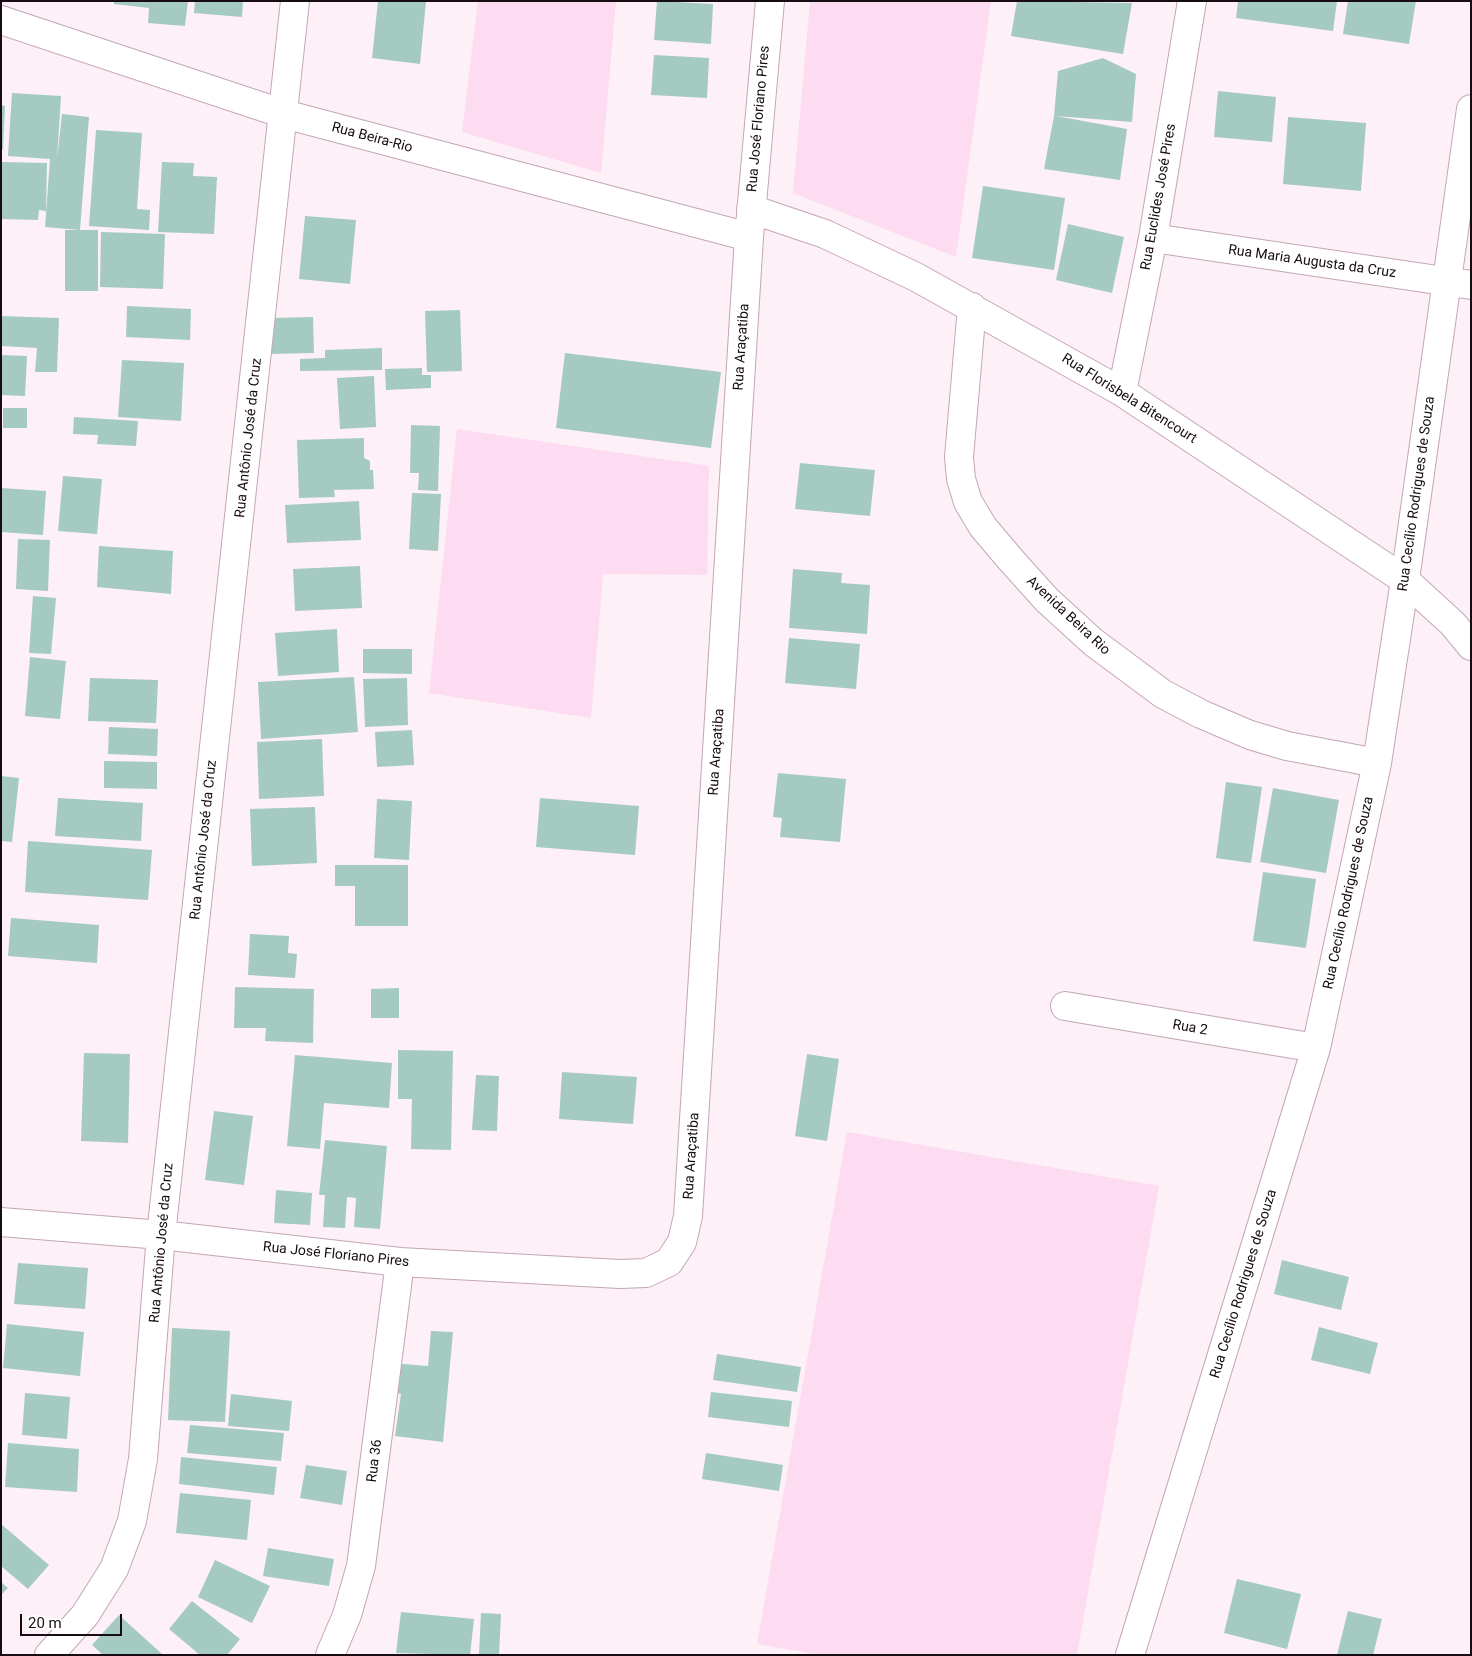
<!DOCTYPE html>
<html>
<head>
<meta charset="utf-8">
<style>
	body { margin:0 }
	#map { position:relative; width:1472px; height:1656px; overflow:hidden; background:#fdf0f7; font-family:Roboto,sans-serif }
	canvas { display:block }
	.frame { position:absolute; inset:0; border:2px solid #160c12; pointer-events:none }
	.scale { position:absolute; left:20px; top:1614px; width:102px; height:22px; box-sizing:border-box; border:2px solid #160c12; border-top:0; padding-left:6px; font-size:15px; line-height:18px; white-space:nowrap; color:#160c12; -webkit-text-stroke:4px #fff; paint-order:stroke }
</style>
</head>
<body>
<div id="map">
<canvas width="1472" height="1656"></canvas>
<div class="frame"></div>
<div class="scale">20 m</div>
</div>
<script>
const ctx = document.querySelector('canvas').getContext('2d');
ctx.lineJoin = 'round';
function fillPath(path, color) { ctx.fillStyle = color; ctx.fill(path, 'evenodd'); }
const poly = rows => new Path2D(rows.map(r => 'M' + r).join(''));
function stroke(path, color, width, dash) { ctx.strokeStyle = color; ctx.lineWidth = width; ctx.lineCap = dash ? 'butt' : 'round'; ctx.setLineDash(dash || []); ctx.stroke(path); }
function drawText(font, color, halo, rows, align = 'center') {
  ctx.font = font + ' Roboto,sans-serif'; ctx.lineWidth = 4; ctx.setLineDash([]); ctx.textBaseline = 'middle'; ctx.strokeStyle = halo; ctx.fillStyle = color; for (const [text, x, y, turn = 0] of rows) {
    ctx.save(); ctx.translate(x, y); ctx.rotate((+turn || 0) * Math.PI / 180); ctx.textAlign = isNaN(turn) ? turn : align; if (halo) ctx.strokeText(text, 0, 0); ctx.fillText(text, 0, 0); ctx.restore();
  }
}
const green = poly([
	[478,1,616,1,601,173,462,132],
	[810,1,991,1,956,257,793,193],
	[457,429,709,466,707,575,603,574,591,718,429,693],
	[847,1132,1159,1186,1077,1655,820,1655,757,1644]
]);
const building = poly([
	[114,1,188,1,185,26,148,23,149,8,114,4],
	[195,1,243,1,242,17,194,13],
	[378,1,426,1,420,64,372,58],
	[657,1,713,4,711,44,654,40],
	[1017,1,1132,3,1123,54,1011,36],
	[1238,1,1337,1,1333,31,1236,18],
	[1348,1,1416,1,1409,44,1343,34],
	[654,55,709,58,707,98,651,95],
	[1103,58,1136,74,1132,122,1056,116,1127,129,1120,180,1044,169,1054,116,1058,71],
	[1218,91,1276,97,1272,142,1214,137],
	[12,93,61,96,57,160,62,114,89,117,80,230,45,227,50,159,8,156],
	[1,105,5,106,3,149,1,149],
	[1288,117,1366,123,1361,191,1283,184],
	[96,130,142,133,137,209,150,210,149,230,89,226],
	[1,162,47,163,46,211,39,210,38,220,1,219],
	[162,162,194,163,193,176,217,177,214,234,158,232],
	[983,186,1065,198,1054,270,972,258],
	[305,216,356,220,350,284,299,279],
	[1068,224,1124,237,1112,293,1056,280],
	[65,230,98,230,98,291,65,291],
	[101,232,165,234,163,289,100,287],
	[127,306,191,309,190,340,126,337],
	[460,310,462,371,427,372,425,311],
	[1,316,59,318,57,372,35,372,37,348,1,346],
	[313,317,314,353,270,354,269,318],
	[382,348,382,370,300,371,300,359,325,358,325,350],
	[565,353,721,372,711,448,556,428],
	[1,355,27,356,25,396,1,395],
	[122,360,184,363,181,421,118,417],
	[422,368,422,375,431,375,431,388,386,390,385,369],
	[374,376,376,427,340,429,337,378],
	[3,408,27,408,27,428,3,428],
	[74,417,138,421,136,446,97,444,98,435,73,434],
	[411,425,440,426,438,491,418,490,419,473,410,473],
	[364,438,364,458,370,461,370,470,373,470,374,489,334,490,335,497,299,498,297,440],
	[800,463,875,470,870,516,795,509],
	[63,476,102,479,97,534,58,531],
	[1,488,46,491,43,535,1,532],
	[412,493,441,494,438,551,409,549],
	[359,501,361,540,287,543,285,505],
	[18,539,50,540,48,591,16,589],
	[99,546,173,551,171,594,97,587],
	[360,566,362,608,295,611,293,569],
	[793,569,842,573,841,583,870,585,867,634,789,628],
	[33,596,56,598,51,654,29,653],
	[337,629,339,672,278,676,275,633],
	[789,638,860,644,856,689,785,683],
	[363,649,412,649,412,674,363,673],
	[30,657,66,661,60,719,25,716],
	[354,677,358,732,261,739,258,682],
	[90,678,158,680,156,723,88,721],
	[407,678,408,725,365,727,363,679],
	[109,727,158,729,157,756,108,754],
	[412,730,414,765,377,767,375,732],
	[322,739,324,796,259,799,257,742],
	[104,761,157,762,157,789,104,788],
	[778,773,846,779,840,842,780,837,782,818,773,817],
	[1,776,19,778,12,842,1,841],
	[1226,782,1262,787,1251,863,1216,858],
	[1273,788,1339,800,1326,873,1260,862],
	[58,798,143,803,141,841,55,836],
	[540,798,639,806,635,855,536,847],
	[377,799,412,801,409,860,374,858],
	[315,807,317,863,252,866,250,809],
	[28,841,152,850,148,900,25,892],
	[335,865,408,865,408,926,355,926,355,886,335,886],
	[1263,872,1316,879,1306,948,1253,941],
	[11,918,99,925,97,963,8,956],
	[250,934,289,936,288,953,297,954,295,978,248,975],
	[235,987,314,989,313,1043,265,1041,266,1028,234,1028],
	[399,988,399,1018,371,1018,371,989],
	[398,1050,453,1051,451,1150,411,1149,412,1099,398,1099],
	[84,1053,130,1054,128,1143,81,1141],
	[807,1054,839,1059,827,1141,795,1136],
	[295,1055,392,1063,389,1108,324,1103,320,1149,287,1146],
	[562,1072,637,1077,633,1124,559,1119],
	[476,1075,499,1076,497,1131,472,1130],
	[214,1111,253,1116,244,1185,205,1180],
	[325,1140,387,1146,380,1229,354,1227,356,1198,347,1197,345,1228,323,1227,325,1195,319,1195],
	[276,1190,312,1193,310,1225,274,1223],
	[1282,1260,1349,1277,1341,1310,1274,1294],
	[18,1263,88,1268,85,1309,14,1304],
	[7,1324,84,1332,80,1376,3,1368],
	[1319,1327,1378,1343,1370,1374,1311,1360],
	[172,1328,230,1331,225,1422,168,1420],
	[431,1331,453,1332,443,1442,395,1436,401,1394,388,1390,391,1363,428,1366],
	[717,1354,801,1367,797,1392,713,1380],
	[711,1392,792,1401,789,1427,708,1417],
	[25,1393,70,1397,67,1439,22,1435],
	[231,1394,292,1401,289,1431,228,1426],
	[190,1425,284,1433,281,1461,187,1453],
	[8,1443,79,1449,77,1492,5,1487],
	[706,1453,783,1465,779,1491,702,1479],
	[181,1457,277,1467,274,1495,179,1484],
	[306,1465,347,1471,342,1505,300,1498],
	[180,1493,251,1500,247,1540,176,1533],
	[1,1524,49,1565,28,1589,1,1566],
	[268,1548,334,1559,329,1586,263,1576],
	[215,1560,270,1586,252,1623,198,1597],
	[1237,1579,1301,1594,1287,1649,1224,1633],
	[1,1582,8,1588,1,1595],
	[192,1601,240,1639,227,1655,200,1655,169,1629],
	[1348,1611,1382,1619,1373,1655,1337,1655],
	[401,1612,474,1619,470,1655,396,1653],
	[481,1613,501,1614,499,1655,479,1655],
	[119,1615,162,1654,161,1655,103,1655,92,1645]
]);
const minor = poly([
	[1,20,284,114,749,237],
	[751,209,825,234,916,277,1122,392,1405,580,1453,624,1471,646],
	[1153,238,1471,285],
	[972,307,959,457,961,479,968,502,983,527,1011,560,1047,600,1093,642,1163,694,1201,714,1250,735,1287,746,1377,763],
	[1122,392,1153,238,1192,1],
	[1065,1006,1316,1048],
	[1,1222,161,1235,400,1262,620,1274,646,1273,669,1262,682,1242,688,1216,749,237,770,1],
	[49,1655,85,1615,114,1569,132,1521,143,1459,161,1235,295,1],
	[330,1655,347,1615,361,1566,400,1262],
	[1130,1655,1316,1048,1377,763,1405,580,1471,109]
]);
const streetNames = [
	["Rua José Floriano Pires",759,119,-85],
	["Rua Beira-Rio",372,138,15],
	["Rua Euclides José Pires",1159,197,-80],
	["Rua Maria Augusta da Cruz",1312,262,8],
	["Rua Araçatiba",742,347,-86],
	["Rua Florisbela Bitencourt",1129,399,32],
	["Rua Antônio José da Cruz",249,438,-84],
	["Rua Cecílio Rodrigues de Souza",1417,494,-82],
	["Avenida Beira Rio",1068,616,43],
	["Rua Araçatiba",717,752,-86],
	["Rua Antônio José da Cruz",204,840,-84],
	["Rua Cecílio Rodrigues de Souza",1349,893,-78],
	["Rua 2",1190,1028,10],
	["Rua Araçatiba",692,1156,-86],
	["Rua Antônio José da Cruz",162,1243,-85],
	["Rua José Floriano Pires",336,1255,6],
	["Rua Cecílio Rodrigues de Souza",1244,1284,-73],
	["Rua 36",375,1461,-83]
];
fillPath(green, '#fddbf0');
fillPath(building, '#a5cac0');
stroke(minor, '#c4a6b8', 30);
stroke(minor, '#fff', 28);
drawText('14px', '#160c12', '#fff', streetNames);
</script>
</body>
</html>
